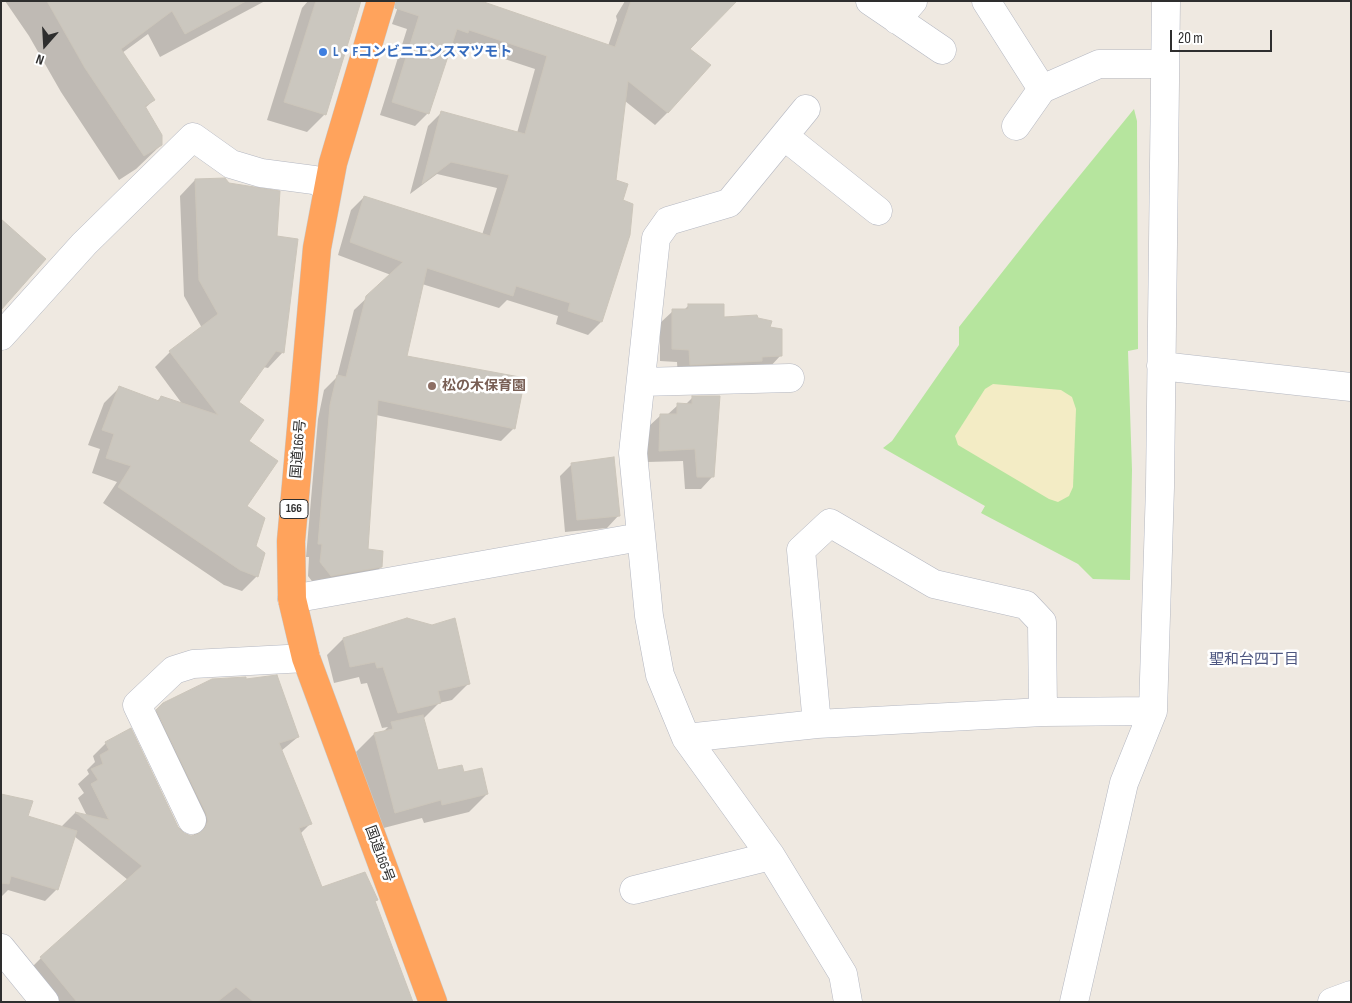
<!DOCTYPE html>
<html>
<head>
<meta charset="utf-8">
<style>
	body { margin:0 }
	#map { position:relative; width:1352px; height:1003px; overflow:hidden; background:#efe9e1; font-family:"Sofia Sans Condensed",sans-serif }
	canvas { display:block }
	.frame { position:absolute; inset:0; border:2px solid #2e2e2e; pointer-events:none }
	.north { position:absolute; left:20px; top:20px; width:50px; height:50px; -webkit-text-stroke:4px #fff; paint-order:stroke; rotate:199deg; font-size:14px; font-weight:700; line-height:20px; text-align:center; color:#2e2e2e }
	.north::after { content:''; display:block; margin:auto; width:18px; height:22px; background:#2e2e2e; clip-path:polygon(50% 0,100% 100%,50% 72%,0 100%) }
	.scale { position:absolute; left:1170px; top:30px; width:102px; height:22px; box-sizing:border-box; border:2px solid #2e2e2e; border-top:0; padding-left:6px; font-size:15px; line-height:18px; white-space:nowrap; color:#2e2e2e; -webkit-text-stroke:4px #fff; paint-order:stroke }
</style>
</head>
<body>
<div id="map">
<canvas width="1352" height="1003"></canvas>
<div class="frame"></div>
<div class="north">N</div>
<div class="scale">20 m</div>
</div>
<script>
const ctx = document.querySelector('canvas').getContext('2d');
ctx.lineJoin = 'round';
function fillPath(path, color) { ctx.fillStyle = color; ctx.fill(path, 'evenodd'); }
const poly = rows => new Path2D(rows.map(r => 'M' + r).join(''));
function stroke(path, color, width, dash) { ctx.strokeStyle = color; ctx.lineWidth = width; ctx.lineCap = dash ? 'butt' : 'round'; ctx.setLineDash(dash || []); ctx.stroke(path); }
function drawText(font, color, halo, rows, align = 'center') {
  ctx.font = font + ' "Sofia Sans Condensed","Noto Sans JP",sans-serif'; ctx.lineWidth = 5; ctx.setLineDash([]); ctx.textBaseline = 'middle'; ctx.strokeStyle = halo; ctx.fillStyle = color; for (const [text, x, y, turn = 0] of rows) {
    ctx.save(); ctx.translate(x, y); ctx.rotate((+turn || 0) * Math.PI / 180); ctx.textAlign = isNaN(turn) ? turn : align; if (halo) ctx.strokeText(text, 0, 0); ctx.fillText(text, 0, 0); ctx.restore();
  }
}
const green = poly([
	[1134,109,1137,121,1138,349,1128,351,1132,470,1130,580,1093,579,1078,564,981,513,985,506,883,448,892,441,959,345,959,327,1041,223]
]);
const sand = poly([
	[993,384,1061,390,1072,397,1076,409,1073,487,1069,496,1058,502,1049,499,958,445,955,436,985,389]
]);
const shadow = poly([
	[5,1,265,1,160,57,148,34,122,53,154,100,145,108,161,145,136,169,119,180,61,92,29,36],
	[308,1,357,1,325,114,307,132,267,120,302,8],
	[400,1,608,46,617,20,616,16,625,1,735,1,689,49,668,112,655,125,625,101,615,181,622,201,601,322,588,335,556,324,558,316,507,300,499,308,422,284,405,357,514,428,501,441,376,415,367,550,381,567,368,580,318,589,308,576,309,557,306,557,318,419,324,390,337,377,354,310,391,275,338,255,351,210,364,197,482,235,497,188,437,174,410,194,428,126,441,113,517,133,535,69,456,43,454,45,451,44,428,113,415,126,380,115,407,29,392,24],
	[195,180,276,237,283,352,268,368,263,367,237,402,247,441,245,506,254,547,257,576,242,591,224,585,103,503,117,482,92,473,100,449,88,445,104,403,119,388,156,402,161,397,183,405,155,367,170,352,202,328,184,296,180,196],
	[689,305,723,318,756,320,781,355,769,368,678,377,677,362,660,361,660,323,673,311,684,310],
	[692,398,713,476,701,489,685,489,683,461,647,462,648,427,661,415,667,415,678,405,685,405],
	[572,464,619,515,607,528,565,532,560,476],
	[407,619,468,684,452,700,439,703,423,719,437,772,463,774,487,794,469,812,424,823,422,818,376,830,356,752,374,734,383,732,388,727,382,728,367,683,361,684,359,677,334,683,327,655,343,639],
	[163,704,298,737,281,751,310,824,300,834,321,888,376,900,374,902,412,1002,160,1002,128,880,74,836,57,889,45,901,8,890,1,897,1,795,27,817,61,827,75,813,87,816,78,798,84,793,78,784,89,774,87,770,95,762,93,756,106,743,183,834,191,837,194,835,193,827,144,724],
	[41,958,125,1002,37,1002,26,973]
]);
const building = poly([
	[47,1,246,1,185,34,172,11,121,49,155,100,145,106,162,135,162,145,144,156,85,68,47,1],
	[316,1,361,1,326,115,284,102,316,1],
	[396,1,481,1,615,47,631,1,737,1,690,49,711,65,668,113,628,81,616,180,628,184,623,200,633,204,630,235,602,322,568,311,570,303,516,286,513,296,427,268,407,356,525,378,515,429,378,400,368,549,383,551,382,567,331,576,320,562,322,544,318,544,330,405,337,375,346,377,366,296,403,262,350,242,364,196,490,236,509,175,451,162,422,184,441,111,525,134,547,56,469,30,468,33,457,29,429,114,392,102,419,16,395,8,396,1],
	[225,178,229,183,280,191,277,236,298,239,284,353,276,351,239,402,264,420,249,441,278,461,247,506,265,518,256,546,265,553,258,577,240,570,118,487,131,466,106,458,114,434,102,430,119,386,159,401,161,396,218,415,169,351,218,314,199,280,195,179,225,178],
	[1,219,46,259,1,310,1,219],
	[688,304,724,304,724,317,757,315,758,318,772,321,770,327,782,329,782,356,762,357,762,361,690,365,689,350,672,349,672,309,688,309,688,304],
	[692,396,720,396,714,477,697,477,695,449,659,451,660,414,677,414,677,403,692,404,692,396],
	[614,457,620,516,577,520,571,463,614,457],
	[407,618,432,625,455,618,470,684,438,691,441,703,398,713,383,667,377,668,375,662,350,667,343,638,407,618],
	[277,675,299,737,279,743,312,824,299,828,322,887,365,872,378,900,375,901,413,1002,254,1002,236,987,217,1002,77,1002,40,957,142,866,75,812,109,820,91,784,98,780,91,769,103,764,100,755,109,750,105,742,131,728,178,827,184,833,191,836,198,834,205,828,208,821,206,813,156,710,163,703,212,679,246,677,246,679,277,675],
	[423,715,438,770,462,765,464,772,482,768,488,794,442,805,441,800,395,813,374,733,393,729,391,722,423,715],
	[1,794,33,801,28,816,77,831,58,890,11,876,9,884,1,883,1,794]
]);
const minor = poly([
	[870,1,942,50],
	[986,1,1042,89],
	[897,20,913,1],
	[806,109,729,203,668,221,656,238,633,453,649,616,660,675,686,738,771,856,843,974,848,1002],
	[1016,126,1042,89,1099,64,1164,64],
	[784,136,878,211],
	[1,336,84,244,193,137,231,164,261,173,314,180,327,186],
	[1161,366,1351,387],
	[641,382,790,378],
	[292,599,640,537],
	[817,724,801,550,830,523,934,584,1026,605,1042,622,1043,712],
	[686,738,817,724,1043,712,1153,711],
	[192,820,137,705,174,670,193,664,306,658],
	[634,890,771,856],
	[1,948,45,1002],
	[1074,1002,1124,783,1153,711,1160,487,1166,1],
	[1332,1002,1351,995]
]);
const highway = poly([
	[381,1,333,163,317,248,291,541,292,599,306,658,433,1002]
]);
const markers = [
	[323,52,5,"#3f7fe0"],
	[432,386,5,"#8d6e63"]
];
const shields = [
	[294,509,28]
];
const shieldNames = [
	["166",294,509]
];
const shopNames = [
	["L・Fコンビニエンスマツモト",333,52]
];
const educationNames = [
	["松の木保育園",442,386]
];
const streetNames = [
	["国道166号",299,449,-85],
	["国道166号",379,854,70]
];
const neighbourhoodNames = [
	["聖和台四丁目",1254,660]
];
fillPath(green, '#b6e59e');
fillPath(sand, '#f3ecc5');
fillPath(shadow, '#0003');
fillPath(building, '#cbc7bf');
stroke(building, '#cbc5ba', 1);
stroke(minor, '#b4b7c1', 29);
stroke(highway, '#c9c9c9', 29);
stroke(minor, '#fff', 28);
stroke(highway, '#ffa35c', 28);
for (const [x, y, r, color] of markers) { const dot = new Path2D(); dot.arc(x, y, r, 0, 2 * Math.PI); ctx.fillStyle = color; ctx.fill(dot); stroke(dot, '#fff', 2); }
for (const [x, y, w] of shields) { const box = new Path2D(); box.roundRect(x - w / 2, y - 9.5, w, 19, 4); ctx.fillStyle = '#fff'; ctx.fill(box); stroke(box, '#2e2e2e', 1); }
drawText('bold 12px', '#2e2e2e', null, shieldNames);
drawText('bold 14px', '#366cbe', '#fff', shopNames, 'left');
drawText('bold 14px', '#785e54', '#fff', educationNames, 'left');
drawText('14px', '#2e2e2e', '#fff', streetNames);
drawText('15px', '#4d5680', '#fff', neighbourhoodNames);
</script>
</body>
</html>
